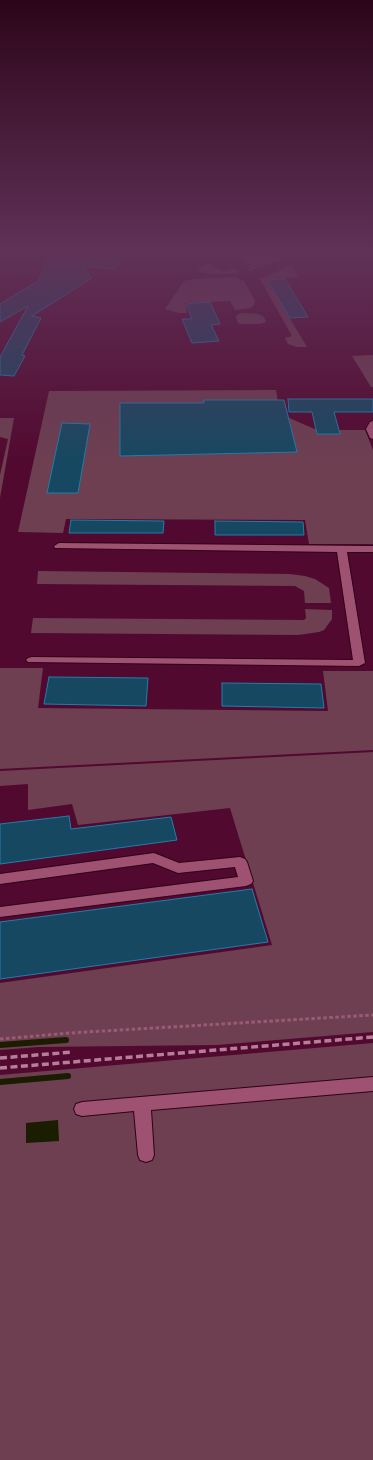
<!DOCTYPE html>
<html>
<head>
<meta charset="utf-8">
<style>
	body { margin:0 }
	canvas { display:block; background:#52092f }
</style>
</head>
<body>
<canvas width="373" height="1460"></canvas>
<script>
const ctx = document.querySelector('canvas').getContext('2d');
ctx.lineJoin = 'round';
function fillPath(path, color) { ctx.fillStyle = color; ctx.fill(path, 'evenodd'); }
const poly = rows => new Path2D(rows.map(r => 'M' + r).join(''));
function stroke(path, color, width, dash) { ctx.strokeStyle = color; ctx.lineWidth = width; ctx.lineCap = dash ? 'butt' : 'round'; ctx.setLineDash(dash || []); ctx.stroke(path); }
const green = poly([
	[286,255,288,258,249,271,247,270,251,268,245,266,251,264,233,256],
	[209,264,224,271,235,268,240,272,235,274,213,274,203,273,199,271,199,268],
	[289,266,293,267,298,277,267,280,307,347,297,347,288,344,285,338,292,336,260,279],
	[235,277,244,281,255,301,254,305,250,308,235,310,230,301,185,303,187,313,179,313,165,309,184,281,195,279],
	[242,313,258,314,264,317,266,322,260,324,240,324,238,323,236,317,237,315],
	[373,355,373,387,371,387,352,356],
	[276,390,280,414,317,430,365,430,373,450,373,544,309,544,305,520,66,519,63,533,18,532,49,391],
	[0,418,14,418,0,498,0,475,8,439,0,437],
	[38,571,289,574,305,576,315,579,329,588,331,603,305,603,304,591,295,586,37,584],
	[305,609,332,610,332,619,324,630,319,632,298,635,31,633,33,618,304,620,306,618],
	[0,668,43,668,38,708,328,711,323,671,373,671,373,750,0,769],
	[373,752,373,1032,217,1045,38,1047,0,1050,0,983,272,945,230,808,78,825,72,804,28,810,28,784,0,786,0,771],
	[373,1043,373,1460,0,1460,0,1075]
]);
const water = poly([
	[58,1120,59,1141,26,1143,26,1123]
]);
const stream = poly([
	[0,1045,66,1040],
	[0,1082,68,1076]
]);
const building = poly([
	[50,256,126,256,114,269,83,266,92,278,32,316,41,318,22,355,25,356,14,376,0,375,0,357,28,306,0,322,0,304,38,281,50,256],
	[285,279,308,317,290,318,267,280,285,279],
	[210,302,220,324,211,325,219,341,192,343,182,319,192,319,186,304,210,302],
	[288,399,373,399,373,412,334,412,340,434,317,434,312,412,289,412,288,399],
	[204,400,284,400,297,452,120,456,120,403,204,403,204,400],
	[62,423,90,424,78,493,47,493,62,423],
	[71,520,164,521,163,533,69,533,71,520],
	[215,521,303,522,304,535,215,535,215,521],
	[49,677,148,678,146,706,44,704,49,677],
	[222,683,321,684,324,708,222,706,222,683],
	[69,816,71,829,171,817,177,840,0,864,0,824,69,816],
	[252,889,268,942,0,979,0,922,252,889]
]);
const path = poly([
	[0,1039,70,1033,373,1015]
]);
const minor = poly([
	[373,421,373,439,370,438,366,429,370,422,373,421],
	[59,543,373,546,373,552,347,552,365,663,359,666,28,662,26,660,28,658,32,657,353,660,337,552,55,548,54,546,59,543],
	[154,853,179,863,240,857,245,859,247,862,253,881,251,884,246,886,0,917,0,907,238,877,235,867,178,873,153,863,0,884,0,874,154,853],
	[373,1077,373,1091,151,1110,154,1155,152,1160,146,1162,140,1160,138,1155,134,1111,82,1116,76,1114,74,1109,76,1104,82,1102,373,1077]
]);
const rail = poly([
	[0,1058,73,1052],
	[0,1068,373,1037]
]);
fillPath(green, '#6d3f51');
fillPath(water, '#1a1d00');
stroke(stream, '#1a1d00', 6);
fillPath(building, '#174861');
stroke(building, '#1f7eab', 1);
stroke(minor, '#2f0016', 2);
stroke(path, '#985b77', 3, [3.5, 2.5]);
fillPath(minor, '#9e5171');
stroke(rail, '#b67e97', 3.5, [7, 3.5]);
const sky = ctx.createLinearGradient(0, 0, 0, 460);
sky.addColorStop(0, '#2d051a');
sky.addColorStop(0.55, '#603258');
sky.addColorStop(1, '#60325800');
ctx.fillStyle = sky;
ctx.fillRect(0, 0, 373, 460);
</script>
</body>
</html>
